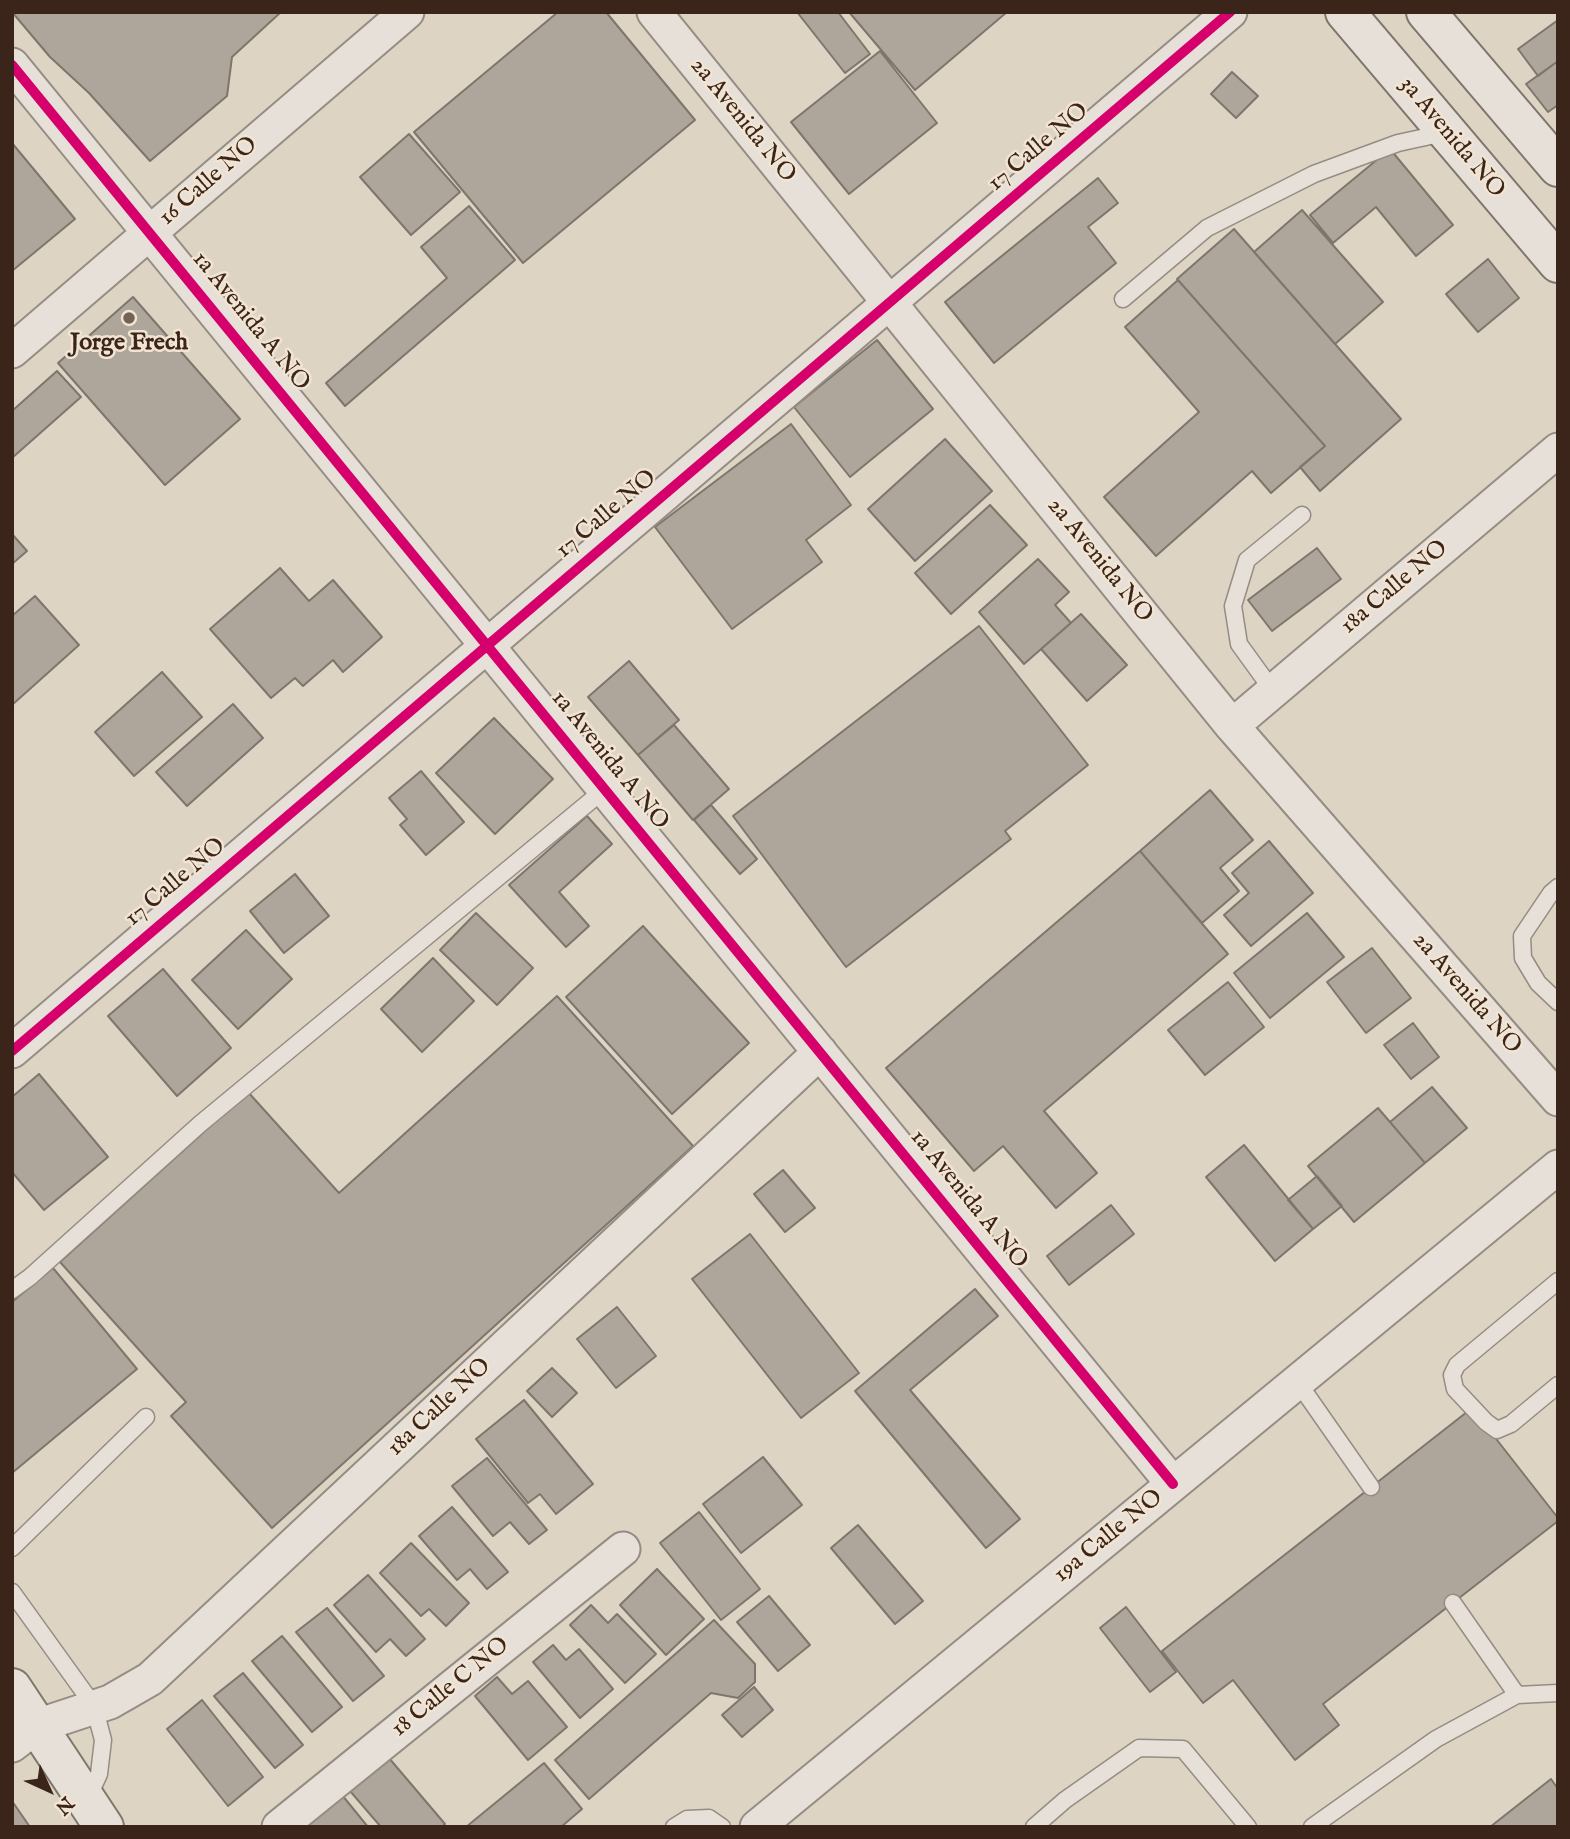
<!DOCTYPE html>
<html>
<head>
<meta charset="utf-8">
<style>
	body { margin:0 }
	#map { position:relative; width:1570px; height:1839px; overflow:hidden; background:#ded4c4; font-family:"IM FELL English",serif }
	canvas { display:block }
	.frame { position:absolute; inset:0; border:14px solid #3b251a; pointer-events:none }
	.north { position:absolute; left:14px; top:1755px; width:70px; height:70px; -webkit-text-stroke:5px #f1e4d2; paint-order:stroke; rotate:135deg; font-size:19px; font-weight:700; line-height:28px; text-align:center; color:#3b251a }
	.north::after { content:''; display:block; margin:auto; width:24px; height:32px; background:#3b251a; clip-path:polygon(50% 0,100% 100%,50% 72%,0 100%) }
</style>
</head>
<body>
<div id="map">
<canvas width="1570" height="1839"></canvas>
<div class="frame"></div>
<div class="north">N</div>
</div>
<script>
const ctx = document.querySelector('canvas').getContext('2d');
ctx.lineJoin = 'round';
function fillPath(path, color) { ctx.fillStyle = color; ctx.fill(path, 'evenodd'); }
const poly = rows => new Path2D(rows.map(r => 'M' + r).join(''));
function stroke(path, color, width, dash) { ctx.strokeStyle = color; ctx.lineWidth = width; ctx.lineCap = dash ? 'butt' : 'round'; ctx.setLineDash(dash || []); ctx.stroke(path); }
function drawText(font, color, halo, rows, align = 'center') {
  ctx.font = font + ' "IM FELL English",serif'; ctx.lineWidth = 5; ctx.setLineDash([]); ctx.textBaseline = 'middle'; ctx.strokeStyle = halo; ctx.fillStyle = color; for (const [text, x, y, turn = 0] of rows) {
    ctx.save(); ctx.translate(x, y); ctx.rotate((+turn || 0) * Math.PI / 180); ctx.textAlign = isNaN(turn) ? turn : align; if (halo) ctx.strokeText(text, 0, 0); ctx.fillText(text, 0, 0); ctx.restore();
  }
}
const building = poly([
	[12,12,281,12,232,57,227,96,150,161,89,93,50,57,12,12],
	[558,12,606,12,695,120,523,263,414,132,558,12],
	[797,12,838,12,870,54,845,73,797,12],
	[849,12,1007,12,915,90,849,12],
	[1558,20,1558,61,1538,76,1518,49,1558,20],
	[880,51,937,123,849,194,791,122,880,51],
	[1558,61,1558,105,1548,112,1526,84,1558,61],
	[1232,72,1258,96,1236,118,1211,94,1232,72],
	[409,134,460,192,411,235,360,177,409,134],
	[12,143,75,219,12,271,12,143],
	[1390,149,1453,225,1416,256,1376,207,1333,243,1310,215,1390,149],
	[1098,178,1118,203,1088,227,1116,263,994,363,945,302,1098,178],
	[469,206,515,260,345,406,326,383,447,278,421,247,469,206],
	[1302,210,1383,302,1335,344,1254,252,1302,210],
	[1234,229,1401,419,1320,491,1300,467,1325,446,1177,279,1234,229],
	[1488,259,1519,298,1478,332,1446,294,1488,259],
	[1178,280,1325,446,1271,493,1252,471,1156,556,1104,497,1199,412,1125,327,1178,280],
	[133,297,240,419,165,485,58,363,133,297],
	[877,340,933,409,850,477,794,407,877,340],
	[57,371,81,397,12,458,12,411,57,371],
	[791,424,851,505,806,540,822,562,732,629,655,527,791,424],
	[945,439,992,491,915,561,868,509,945,439],
	[990,505,1027,545,951,614,915,573,990,505],
	[12,534,27,551,12,564,12,534],
	[1317,548,1341,579,1272,631,1248,600,1317,548],
	[1038,559,1069,592,1055,605,1071,623,1024,664,979,612,1038,559],
	[280,568,309,601,333,580,382,637,343,672,333,660,303,686,295,678,271,698,210,629,280,568],
	[35,596,79,645,12,705,12,616,35,596],
	[1081,614,1127,665,1087,701,1041,649,1081,614],
	[979,626,1088,765,1005,831,1011,839,846,967,733,816,979,626],
	[629,661,679,720,638,755,588,697,629,661],
	[162,672,202,717,134,776,95,732,162,672],
	[233,704,263,738,187,806,156,772,233,704],
	[494,718,553,779,495,834,436,773,494,718],
	[674,725,729,789,693,820,638,755,674,725],
	[421,771,464,822,426,855,400,825,407,819,389,798,421,771],
	[1210,790,1253,840,1220,868,1239,891,1202,923,1140,851,1210,790],
	[711,805,757,859,740,874,694,820,711,805],
	[587,816,612,844,559,892,589,926,566,947,509,885,587,816],
	[1269,841,1313,893,1251,946,1224,915,1249,893,1232,873,1269,841],
	[1140,851,1228,954,1044,1111,1097,1173,1056,1208,1003,1146,974,1171,886,1068,1140,851],
	[295,874,329,916,284,953,250,911,295,874],
	[476,913,533,968,497,1005,440,950,476,913],
	[1307,913,1344,957,1270,1018,1234,973,1307,913],
	[643,926,749,1043,672,1114,566,997,643,926],
	[246,930,292,979,238,1029,192,980,246,930],
	[1372,948,1411,998,1366,1033,1327,982,1372,948],
	[433,958,474,1001,422,1052,381,1009,433,958],
	[163,969,231,1048,177,1096,108,1016,163,969],
	[1228,982,1264,1027,1205,1075,1168,1030,1228,982],
	[557,996,693,1146,272,1528,171,1416,186,1402,60,1262,248,1092,339,1193,557,996],
	[1413,1023,1439,1057,1411,1079,1384,1045,1413,1023],
	[39,1074,108,1157,44,1210,12,1172,12,1097,39,1074],
	[1432,1087,1467,1128,1425,1163,1390,1122,1432,1087],
	[1378,1108,1425,1163,1354,1222,1308,1166,1378,1108],
	[1244,1145,1313,1229,1275,1261,1206,1177,1244,1145],
	[783,1170,815,1208,785,1232,754,1194,783,1170],
	[1317,1176,1342,1206,1313,1229,1288,1200,1317,1176],
	[1111,1205,1134,1234,1069,1285,1047,1256,1111,1205],
	[750,1234,859,1373,801,1418,692,1279,750,1234],
	[53,1268,137,1369,12,1473,12,1302,53,1268],
	[975,1289,998,1316,910,1390,1020,1519,986,1548,855,1391,975,1289],
	[617,1307,656,1356,616,1388,577,1339,617,1307],
	[552,1368,577,1393,552,1417,527,1391,552,1368],
	[524,1400,593,1484,556,1514,540,1494,528,1503,476,1439,524,1400],
	[1472,1408,1558,1518,1558,1521,1323,1704,1339,1725,1295,1760,1233,1680,1203,1703,1162,1651,1472,1408],
	[763,1457,802,1505,741,1553,703,1504,763,1457],
	[487,1458,547,1530,529,1544,510,1522,493,1536,452,1486,487,1458],
	[452,1507,508,1572,487,1589,470,1569,457,1580,419,1536,452,1507],
	[699,1512,760,1589,721,1620,660,1543,699,1512],
	[858,1525,923,1601,895,1624,831,1548,858,1525],
	[411,1543,469,1603,446,1626,429,1609,421,1616,380,1573,411,1543],
	[657,1569,704,1619,666,1655,620,1605,657,1569],
	[368,1575,425,1639,406,1656,390,1639,376,1652,334,1605,368,1575],
	[769,1596,810,1645,778,1671,737,1622,769,1596],
	[591,1605,608,1623,617,1614,656,1654,625,1683,570,1625,591,1605],
	[1126,1607,1176,1672,1150,1692,1100,1628,1126,1607],
	[327,1608,384,1676,353,1701,296,1632,327,1608],
	[714,1620,755,1664,755,1682,738,1698,711,1693,589,1799,555,1760,714,1620],
	[282,1636,342,1707,312,1732,252,1661,282,1636],
	[553,1645,566,1660,579,1649,613,1689,580,1718,533,1662,553,1645],
	[243,1673,303,1745,275,1768,214,1696,243,1673],
	[497,1677,512,1694,528,1681,567,1727,528,1760,475,1696,497,1677],
	[754,1687,773,1710,742,1737,722,1715,754,1687],
	[202,1700,263,1777,228,1806,167,1729,202,1700],
	[383,1751,445,1824,442,1827,381,1827,344,1784,383,1751],
	[544,1763,582,1809,561,1827,466,1827,544,1763],
	[1551,1779,1558,1789,1558,1827,1490,1827,1551,1779],
	[342,1795,368,1827,304,1827,342,1795],
	[12,1801,30,1827,12,1827,12,1801]
]);
const lane = poly([
	[1123,299,1207,228,1314,174,1398,143,1444,133],
	[1273,691,1239,644,1233,606,1247,560,1302,515],
	[1558,887,1551,893,1522,936,1523,958,1538,983,1558,1002],
	[1558,1281,1457,1365,1452,1375,1455,1389,1486,1422,1497,1430,1511,1424,1558,1385],
	[12,1290,30,1277,200,1124,605,789],
	[1297,1381,1371,1487],
	[12,1548,146,1417],
	[12,1592,94,1706,103,1740,99,1774,88,1798],
	[1453,1603,1517,1695],
	[674,1827,687,1819,709,1818,722,1827],
	[1034,1827,1065,1800,1139,1748,1183,1749,1248,1827],
	[1312,1827,1436,1739,1517,1695,1558,1693]
]);
const street = poly([
	[654,12,1232,726,1558,1099],
	[12,65,1173,1484],
	[12,351,407,12],
	[1232,726,1558,450],
	[12,1051,1230,12],
	[12,1745,37,1726,110,1702,150,1679,820,1052],
	[279,1827,623,1549],
	[757,1827,1558,1167]
]);
const secondary = poly([
	[1345,12,1558,263],
	[1426,12,1558,167],
	[12,1688,104,1827]
]);
const cycleway = poly([
	[12,65,1173,1484],
	[12,1051,1230,12]
]);
const markers = [
	[129,318,7,"#746256"]
];
const streetNames = [
	["2a Avenida NO",742,121,51],
	["3a Avenida NO",1451,138,50],
	["17 Calle NO",1039,148,-40],
	["16 Calle NO",209,182,-41],
	["1a Avenida A NO",250,322,51],
	["17 Calle NO",607,515,-40],
	["2a Avenida NO",1099,561,51],
	["18a Calle NO",1395,588,-40],
	["1a Avenida A NO",609,761,51],
	["17 Calle NO",176,883,-40],
	["2a Avenida NO",1466,994,49],
	["1a Avenida A NO",968,1200,51],
	["18a Calle NO",440,1408,-43],
	["19a Calle NO",1109,1537,-39],
	["18 Calle C NO",451,1688,-39]
];
const poiNames = [
	["Jorge Frech",129,344]
];
fillPath(building, '#afa69b');
stroke(building, '#7e766d', 2);
stroke(lane, '#958d83', 19);
stroke(street, '#958d83', 37);
stroke(secondary, '#7e766d', 42);
stroke(lane, '#e6e0d8', 16);
stroke(street, '#e6e0d8', 33);
stroke(secondary, '#e6e0d8', 38);
stroke(cycleway, '#d6006c', 10);
for (const [x, y, r, color] of markers) { const dot = new Path2D(); dot.arc(x, y, r, 0, 2 * Math.PI); ctx.fillStyle = color; ctx.fill(dot); stroke(dot, '#f1e4d2', 2.5); }
drawText('24px', '#3b251a', '#f1e4d2', streetNames);
drawText('bold 24px', '#3b251a', '#f1e4d2', poiNames);
</script>
</body>
</html>
